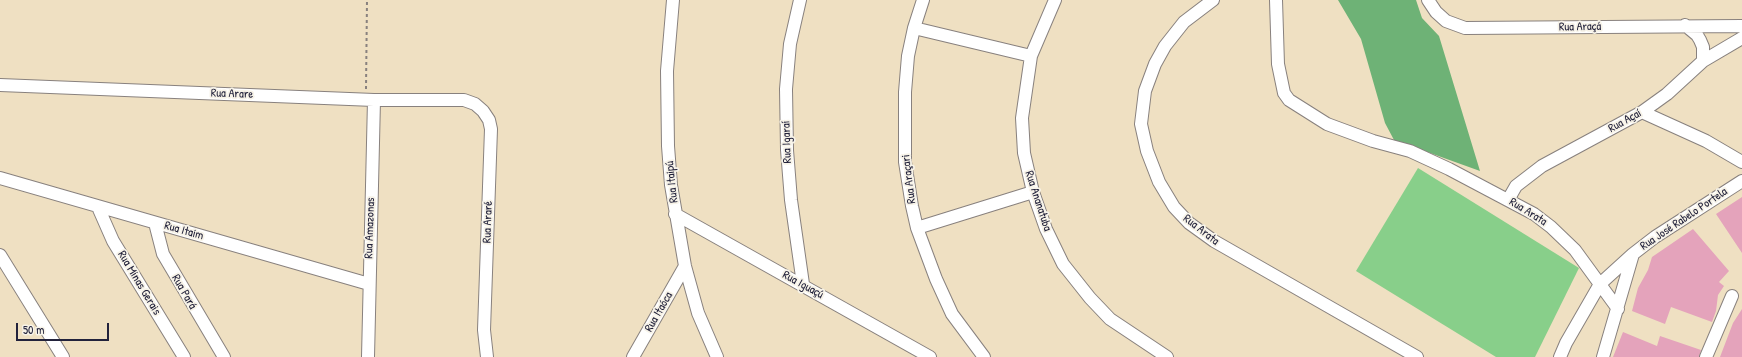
<!DOCTYPE html>
<html>
<head>
<meta charset="utf-8">
<style>
	body { margin:0 }
	#map { position:relative; width:1742px; height:357px; overflow:hidden; background:#efe0c2; font-family:"Patrick Hand",sans-serif }
	canvas { display:block }
	.scale { position:absolute; left:16px; top:323px; width:93px; height:18px; box-sizing:border-box; border:2px solid #22223b; border-top:0; padding-left:5px; font-size:12px; line-height:14px; white-space:nowrap; color:#22223b; -webkit-text-stroke:3px #f7f3e8; paint-order:stroke }
</style>
</head>
<body>
<div id="map">
<canvas width="1742" height="357"></canvas>
<div class="scale">50 m</div>
</div>
<script>
const ctx = document.querySelector('canvas').getContext('2d');
ctx.lineJoin = 'round';
function fillPath(path, color) { ctx.fillStyle = color; ctx.fill(path, 'evenodd'); }
const poly = rows => new Path2D(rows.map(r => 'M' + r).join(''));
function stroke(path, color, width, dash) { ctx.strokeStyle = color; ctx.lineWidth = width; ctx.lineCap = dash ? 'butt' : 'round'; ctx.setLineDash(dash || []); ctx.stroke(path); }
function drawText(font, color, halo, rows, align = 'center') {
  ctx.font = font + ' "Patrick Hand",sans-serif'; ctx.lineWidth = 3.5; ctx.setLineDash([]); ctx.textBaseline = 'middle'; ctx.strokeStyle = halo; ctx.fillStyle = color; for (const [text, x, y, turn = 0] of rows) {
    ctx.save(); ctx.translate(x, y); ctx.rotate((+turn || 0) * Math.PI / 180); ctx.textAlign = isNaN(turn) ? turn : align; if (halo) ctx.strokeText(text, 0, 0); ctx.fillText(text, 0, 0); ctx.restore();
  }
}
const green = poly([
	[1418,168,1579,268,1535,357,1496,357,1356,271]
]);
const forest = poly([
	[1338,0,1416,0,1422,18,1439,36,1480,171,1394,140,1385,123,1361,39]
]);
const building = poly([
	[1742,197,1742,253,1716,214],
	[1693,229,1729,271,1719,282,1724,286,1718,295,1716,311,1712,322,1671,307,1665,324,1632,311,1638,288,1648,270,1652,257],
	[1742,309,1742,357,1720,357,1733,323],
	[1623,332,1657,346,1660,336,1701,350,1699,357,1613,357]
]);
const path = poly([
	[366,89,367,0]
]);
const minor = poly([
	[673,0,667,71,668,146,671,185,685,266,698,313,717,357],
	[800,0,790,44,786,89,787,150,791,200,803,284],
	[923,0,914,28,908,56,905,92,905,162,912,206,917,228,936,279,952,314,984,357],
	[1055,0,1031,56,1022,118,1024,153,1033,192,1046,229,1063,264,1090,298,1110,319,1167,357],
	[1213,0,1184,22,1165,46,1155,64,1145,91,1141,124,1147,151,1159,182,1174,207,1189,223,1214,241,1417,357],
	[1276,0,1278,64,1284,93,1289,100,1327,124,1373,141,1410,151,1449,169,1534,214,1551,227,1575,250,1618,309],
	[1428,0,1436,12,1446,21,1465,28,1742,26],
	[1685,25,1697,35,1700,40,1703,47,1703,61],
	[914,28,1031,56],
	[0,85,374,100,464,100,475,104,483,111,489,120,491,129,484,330,487,357],
	[1642,112,1706,141,1742,162],
	[0,178,369,284],
	[1508,200,1516,186,1542,166,1642,112,1667,94,1703,61,1742,38],
	[98,207,113,241,184,357],
	[675,214,930,357],
	[155,223,163,254,224,357],
	[917,228,1033,192],
	[0,255,63,357],
	[368,357,374,100],
	[633,357,685,266],
	[1560,357,1566,343,1600,284,1633,254,1655,237,1742,181],
	[1603,357,1633,254],
	[1706,357,1732,296]
]);
const streetNames = [
	["Rua Araçá",1580,27,-1],
	["Rua Arare",232,94,2],
	["Rua Açaí",1625,121,-29],
	["Rua Igaraí",787,142,-92],
	["Rua Araçari",909,179,-97],
	["Rua Itaipú",672,182,-96],
	["Rua Ananatuba",1038,201,72],
	["Rua Arata",1528,212,32],
	["Rua José Rabelo Portela",1684,219,-34],
	["Rua Araré",488,222,-88],
	["Rua Amazonas",370,228,-88],
	["Rua Arata",1201,230,38],
	["Rua Itaim",184,231,16],
	["Rua Minas Gerais",139,283,59],
	["Rua Iguaçú",803,285,29],
	["Rua Pará",184,292,60],
	["Rua Itaóca",659,312,-60]
];
fillPath(green, '#88cf8a');
fillPath(forest, '#6eb276');
fillPath(building, '#e4a3bb');
stroke(minor, '#88817e', 14);
stroke(path, '#88817e', 2, [3, 3]);
stroke(minor, '#fff', 12);
drawText('12px', '#22223b', '#f7f3e8', streetNames);
</script>
</body>
</html>
